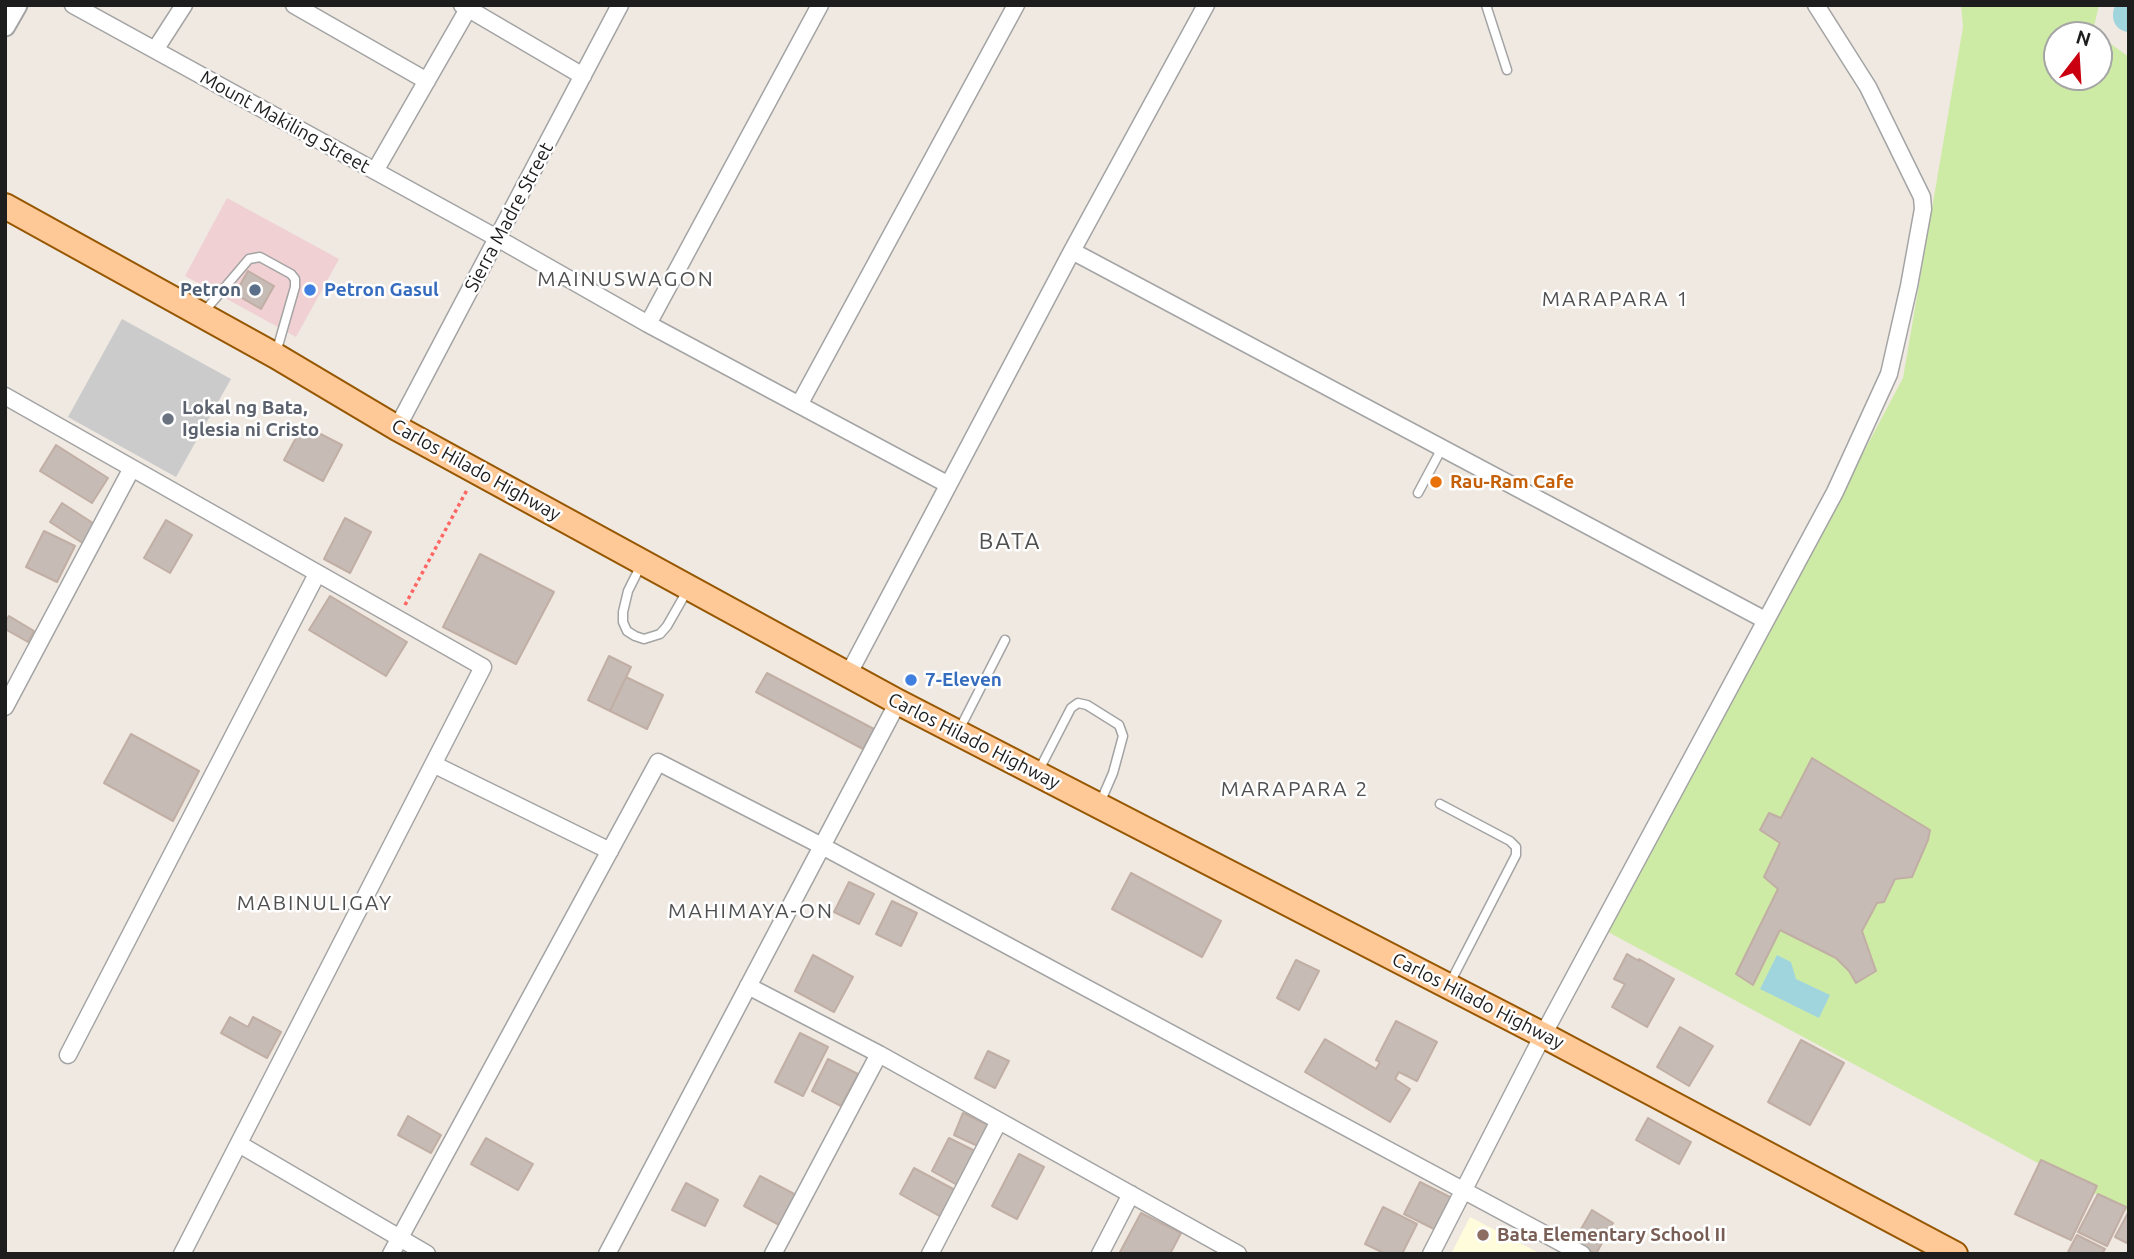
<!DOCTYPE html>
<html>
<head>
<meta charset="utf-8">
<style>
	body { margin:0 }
	#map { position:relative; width:2134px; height:1259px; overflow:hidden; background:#efe9e2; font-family:Ubuntu,sans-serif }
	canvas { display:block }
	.frame { position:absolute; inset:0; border:7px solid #1d1d1d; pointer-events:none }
	.north { position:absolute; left:2043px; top:21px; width:70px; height:70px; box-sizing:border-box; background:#fff; border:2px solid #a5a5a5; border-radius:50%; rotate:17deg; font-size:19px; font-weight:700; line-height:28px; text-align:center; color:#1d1d1d }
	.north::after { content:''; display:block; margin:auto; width:24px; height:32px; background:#ca0011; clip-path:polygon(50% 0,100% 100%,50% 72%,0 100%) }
</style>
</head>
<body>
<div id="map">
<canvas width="2134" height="1259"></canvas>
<div class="frame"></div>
<div class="north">N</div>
</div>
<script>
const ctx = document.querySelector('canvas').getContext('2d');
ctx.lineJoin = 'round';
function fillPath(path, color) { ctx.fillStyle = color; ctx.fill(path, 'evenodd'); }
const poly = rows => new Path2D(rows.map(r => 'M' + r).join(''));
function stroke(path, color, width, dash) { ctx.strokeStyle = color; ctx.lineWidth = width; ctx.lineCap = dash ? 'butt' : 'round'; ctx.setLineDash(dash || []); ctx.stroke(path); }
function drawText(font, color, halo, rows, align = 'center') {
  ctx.font = font + ' Ubuntu,sans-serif'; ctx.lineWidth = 5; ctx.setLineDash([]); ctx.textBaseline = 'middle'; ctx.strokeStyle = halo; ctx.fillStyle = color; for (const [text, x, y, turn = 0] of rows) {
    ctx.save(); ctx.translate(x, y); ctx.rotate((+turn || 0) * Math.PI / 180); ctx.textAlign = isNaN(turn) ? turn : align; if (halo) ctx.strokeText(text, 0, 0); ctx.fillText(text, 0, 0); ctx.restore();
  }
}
const commercial = poly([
	[227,198,339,259,296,337,185,276]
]);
const education = poly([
	[1470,1217,1541,1254,1451,1254]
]);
const religious = poly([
	[122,319,231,379,176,477,68,417]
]);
const grass = poly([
	[1961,5,2099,5,2093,31,2129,57,2129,1212,1608,932,1903,378,1963,27],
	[2057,35,2099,35,2099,77,2057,77]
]);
const water = poly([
	[1777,955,1791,962,1796,979,1830,995,1819,1018,1760,989]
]);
const river = poly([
	[2129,14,2129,16]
]);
const building = poly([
	[248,271,274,286,261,309,235,294,248,271],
	[303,425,342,445,323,481,284,460,303,425],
	[56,445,108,478,92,503,40,471,56,445],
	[62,503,96,525,84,544,50,522,62,503],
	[345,518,371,532,350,573,324,559,345,518],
	[166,520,192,535,170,573,144,558,166,520],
	[44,531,75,546,57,582,26,567,44,531],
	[480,554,554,592,516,664,443,627,480,554],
	[330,596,407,642,386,676,309,630,330,596],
	[9,616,34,631,28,642,5,629,5,622,9,616],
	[609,656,631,667,610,711,588,700,609,656],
	[767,673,874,729,863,749,756,692,767,673],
	[626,677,663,695,647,729,610,711,626,677],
	[131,734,199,771,173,821,104,783,131,734],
	[1812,758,1930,830,1928,840,1912,877,1895,879,1884,902,1877,903,1862,931,1876,971,1856,983,1849,971,1836,958,1780,930,1753,985,1736,974,1778,889,1764,877,1780,843,1760,830,1769,813,1781,818,1812,758],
	[1131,873,1221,921,1202,957,1112,909,1131,873],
	[849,882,874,894,859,924,834,912,849,882],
	[892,901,917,913,901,946,876,934,892,901],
	[1627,954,1639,961,1639,959,1674,979,1647,1027,1612,1007,1625,984,1614,979,1627,954],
	[813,955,853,977,834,1012,795,991,813,955],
	[1296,960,1319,971,1299,1010,1277,998,1296,960],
	[230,1017,248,1027,253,1017,281,1032,267,1058,221,1033,230,1017],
	[1396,1021,1437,1042,1417,1081,1399,1072,1395,1079,1410,1089,1390,1122,1305,1072,1325,1039,1376,1069,1380,1062,1376,1060,1396,1021],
	[1680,1027,1713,1046,1689,1086,1657,1067,1680,1027],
	[800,1033,828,1047,803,1096,775,1082,800,1033],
	[1801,1040,1844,1063,1810,1125,1768,1102,1801,1040],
	[988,1051,1009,1061,995,1088,975,1078,988,1051],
	[828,1059,858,1074,841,1106,812,1091,828,1059],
	[963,1113,990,1126,980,1147,954,1135,963,1113],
	[408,1116,441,1135,431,1153,398,1135,408,1116],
	[1648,1118,1691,1142,1679,1164,1636,1140,1648,1118],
	[486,1138,533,1164,518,1190,471,1164,486,1138],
	[949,1138,977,1152,959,1186,932,1171,949,1138],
	[1019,1154,1044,1167,1017,1219,992,1206,1019,1154],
	[2041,1160,2097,1186,2071,1240,2015,1214,2041,1160],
	[914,1168,957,1191,943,1218,900,1194,914,1168],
	[760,1176,800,1197,783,1227,744,1206,760,1176],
	[1420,1182,1452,1198,1436,1230,1404,1214,1420,1182],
	[686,1183,718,1200,705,1226,672,1210,686,1183],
	[2098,1194,2126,1207,2107,1246,2078,1232,2098,1194],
	[1383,1207,1417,1224,1402,1254,1386,1254,1365,1244,1383,1207],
	[1592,1210,1613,1223,1596,1254,1573,1243,1592,1210],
	[2129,1211,2129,1244,2115,1237,2129,1211],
	[1141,1213,1181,1233,1170,1254,1119,1254,1141,1213],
	[2077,1235,2105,1249,2102,1254,2067,1254,2077,1235]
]);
const path = poly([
	[405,605,468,488]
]);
const service = poly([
	[1486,5,1507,70],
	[203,313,249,259,260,257,291,274,295,279,295,287,276,353],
	[1418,493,1442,448],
	[641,565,628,591,623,612,623,622,627,631,635,636,644,639,660,634,667,626,687,591],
	[959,730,1005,640],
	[1038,772,1071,708,1078,703,1087,705,1119,725,1123,736,1113,773,1100,803],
	[1440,804,1510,841,1516,847,1516,855,1450,983]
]);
const minor = poly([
	[73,5,497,238,648,324,947,484],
	[294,5,427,81],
	[462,5,583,76],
	[155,50,184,5],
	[375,171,468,9],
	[1072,251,1765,620],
	[648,324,820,5],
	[5,396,483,667,182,1254],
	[799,405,1016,5],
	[397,428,620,5],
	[848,675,1072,251,1206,5],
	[5,707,132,468],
	[435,765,610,851],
	[748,986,879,1054,1238,1254],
	[68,1055,317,574],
	[239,1144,427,1254],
	[391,1254,658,762,822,846,1582,1254],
	[607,1254,898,702],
	[773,1254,879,1054],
	[930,1254,999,1121],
	[1100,1254,1131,1194],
	[1431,1254,1543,1035,1835,492,1889,374,1909,286,1923,209,1922,197,1868,87,1816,5]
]);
const tertiary = poly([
	[5,26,17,5]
]);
const primary = poly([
	[5,206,276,356,397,428,898,702,1543,1035,1955,1254]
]);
const markers = [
	[255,290,7,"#5c6f8a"],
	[310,290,7,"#3f7fe0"],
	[168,419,7,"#6b7280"],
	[1436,482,7,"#e8710a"],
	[911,680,7,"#3f7fe0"],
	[1483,1235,7,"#8d6e63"]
];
const streetNames = [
	["Mount Makiling Street",285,122,29],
	["Sierra Madre Street",509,217,-62],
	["Carlos Hilado Highway",476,470,29],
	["Carlos Hilado Highway",974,741,27],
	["Carlos Hilado Highway",1478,1001,27]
];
const serviceNames = [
	["Petron",241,290]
];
const shopNames = [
	["Petron Gasul",324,290],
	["7-Eleven",925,680]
];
const worshipNames = [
	["Lokal ng Bata,",182,408],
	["Iglesia ni Cristo",182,430]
];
const foodNames = [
	["Rau-Ram Cafe",1450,482]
];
const educationNames = [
	["Bata Elementary School II",1497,1235]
];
const neighbourhoodNames = [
	["MAINUSWAGON",626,279],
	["MARAPARA 1",1616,299],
	["MARAPARA 2",1295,789],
	["MABINULIGAY",315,903],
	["MAHIMAYA-ON",751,911]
];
const quarterNames = [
	["BATA",1010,541]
];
fillPath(commercial, '#f0d0d2');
fillPath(education, '#fffcdb');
fillPath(religious, '#cbcbcb');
fillPath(grass, '#ceeba6');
fillPath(water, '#a1d5de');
stroke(river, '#a1d5de', 32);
fillPath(building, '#c6bbb5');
stroke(building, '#c1aea4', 2);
stroke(service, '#a4a4a4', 11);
stroke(minor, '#a4a4a4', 19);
stroke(tertiary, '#a4a4a4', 23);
stroke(primary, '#965700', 28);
stroke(path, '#ff6663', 3.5, [3.5, 3.5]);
stroke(service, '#fff', 8);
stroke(minor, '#fff', 16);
stroke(tertiary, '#fff', 19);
stroke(primary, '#ffc997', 24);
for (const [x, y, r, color] of markers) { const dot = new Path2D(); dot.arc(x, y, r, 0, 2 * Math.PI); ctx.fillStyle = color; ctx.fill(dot); stroke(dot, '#fff', 2.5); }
drawText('19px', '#1d1d1d', '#fff', streetNames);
drawText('bold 19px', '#4e5e75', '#fff', serviceNames, 'right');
drawText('bold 19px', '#366cbe', '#fff', shopNames, 'left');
drawText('bold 19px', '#5b616d', '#fff', worshipNames, 'left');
drawText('bold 19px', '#c56008', '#fff', foodNames, 'left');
drawText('bold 19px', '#785e54', '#fff', educationNames, 'left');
ctx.letterSpacing = '2px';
drawText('21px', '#505050', '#fff', neighbourhoodNames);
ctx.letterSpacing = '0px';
ctx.letterSpacing = '2px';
drawText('23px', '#505050', '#fff', quarterNames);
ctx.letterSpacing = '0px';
</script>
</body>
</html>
